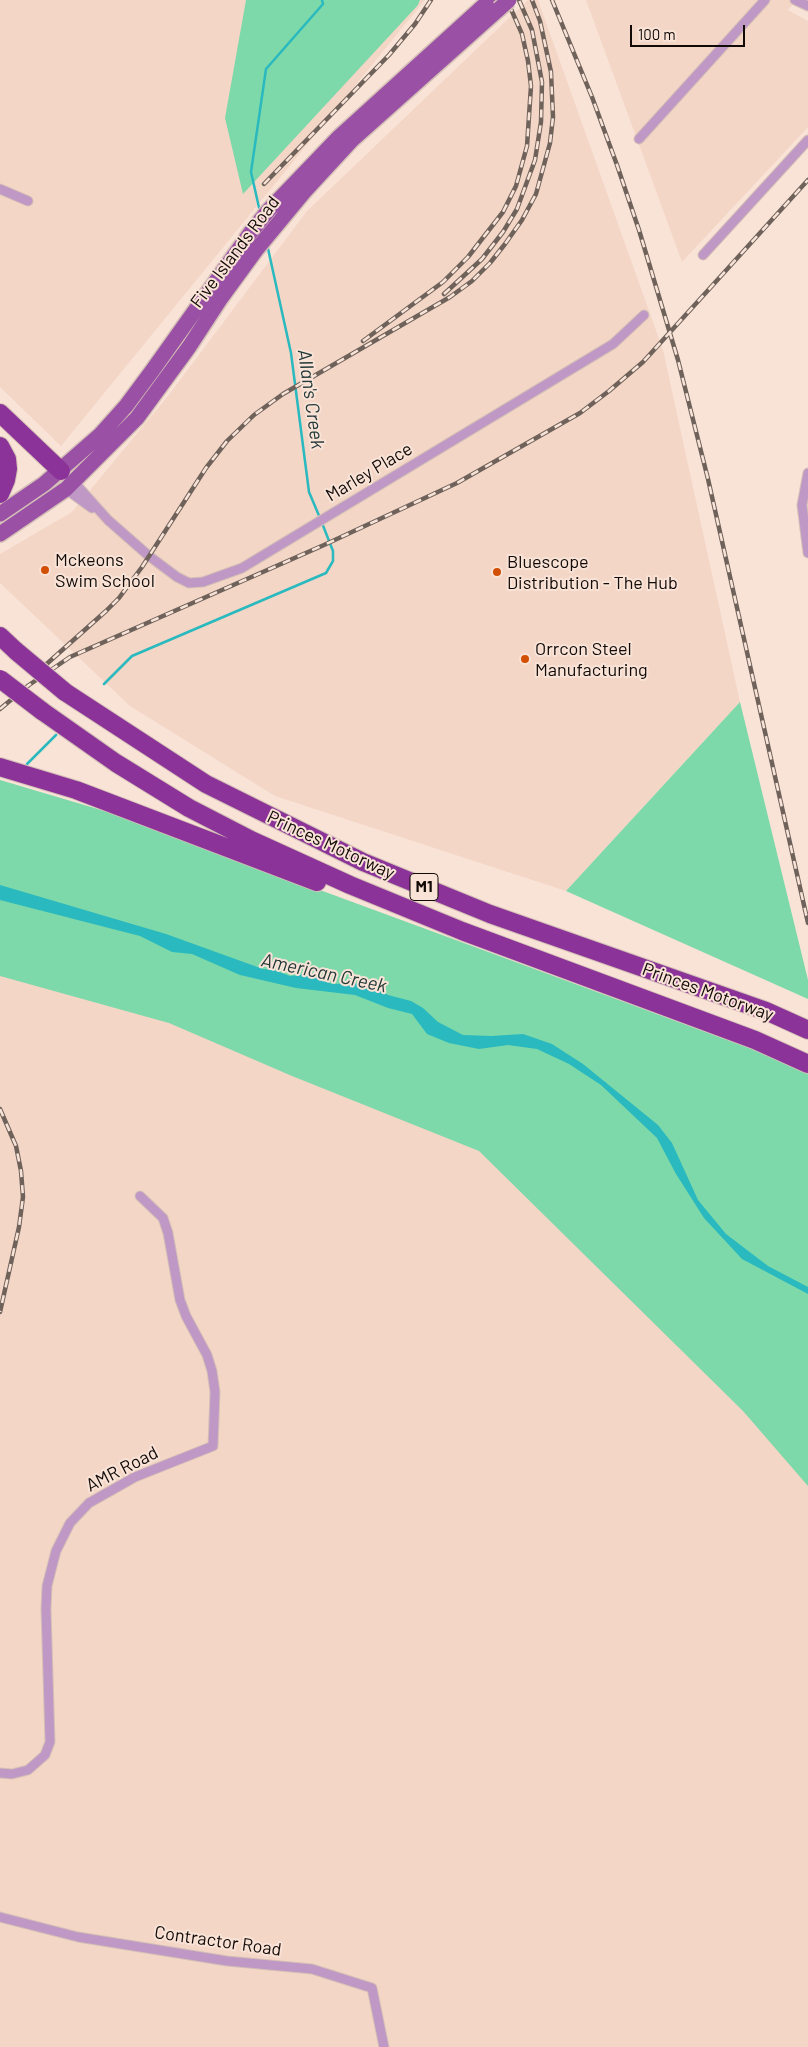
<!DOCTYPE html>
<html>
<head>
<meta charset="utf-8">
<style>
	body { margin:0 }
	#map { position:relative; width:808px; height:2047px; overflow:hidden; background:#f9e3d7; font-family:Barlow,sans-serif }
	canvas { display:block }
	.scale { position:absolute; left:630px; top:25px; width:115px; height:22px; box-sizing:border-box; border:2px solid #110a07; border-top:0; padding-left:6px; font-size:15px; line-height:18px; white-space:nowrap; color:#110a07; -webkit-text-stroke:4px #f9e3d7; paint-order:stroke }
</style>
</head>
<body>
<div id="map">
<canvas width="808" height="2047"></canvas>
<div class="scale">100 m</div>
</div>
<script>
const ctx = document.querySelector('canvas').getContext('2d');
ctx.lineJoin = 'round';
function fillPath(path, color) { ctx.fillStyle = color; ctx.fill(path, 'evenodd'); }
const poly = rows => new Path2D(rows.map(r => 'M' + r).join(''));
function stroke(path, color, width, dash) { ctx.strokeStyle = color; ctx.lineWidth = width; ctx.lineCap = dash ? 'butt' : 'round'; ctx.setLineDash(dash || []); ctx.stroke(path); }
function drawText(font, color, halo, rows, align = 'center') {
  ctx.font = font + ' Barlow,sans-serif'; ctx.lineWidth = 4; ctx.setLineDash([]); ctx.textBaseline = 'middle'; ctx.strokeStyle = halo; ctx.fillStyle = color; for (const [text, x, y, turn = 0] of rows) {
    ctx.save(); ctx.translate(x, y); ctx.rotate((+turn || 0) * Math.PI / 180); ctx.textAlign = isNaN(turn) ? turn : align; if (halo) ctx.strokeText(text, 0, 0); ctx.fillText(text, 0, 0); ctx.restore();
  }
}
const built = poly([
	[0,0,425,0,61,446,0,387],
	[528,0,538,0,663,350,740,702,566,891,275,796,130,706,0,583,0,554,72,512,168,396,307,211],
	[586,0,796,0,788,10,808,21,808,127,682,262],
	[0,780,270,872,760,1052,808,1074,808,2047,0,2047]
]);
const green = poly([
	[246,0,420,0,418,5,243,194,225,118],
	[740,702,808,980,808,999,566,891],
	[0,780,108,812,760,1052,808,1074,808,1486,743,1411,479,1151,292,1076,169,1023,0,976]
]);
const water = poly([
	[0,885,166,934,263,969,274,970,290,976,307,974,332,984,362,983,378,988,388,995,411,1001,423,1008,438,1022,463,1035,491,1036,523,1034,552,1044,583,1064,658,1125,672,1143,698,1200,726,1234,768,1266,808,1287,808,1294,742,1259,704,1218,676,1174,657,1138,601,1085,569,1064,537,1049,508,1045,479,1049,449,1043,427,1034,412,1014,388,1008,355,995,296,988,240,975,192,954,172,952,140,936,0,900]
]);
const stream = poly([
	[260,212,251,172,266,69,323,4,322,0],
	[267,244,291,353,309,492,320,518],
	[104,684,132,656,326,573,333,561,333,551,322,523],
	[27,764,56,735]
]);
const street = poly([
	[795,0,808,6],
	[639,139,765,0],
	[0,189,28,201],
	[703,255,808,140],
	[808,473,802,505,808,553],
	[73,481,108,520,149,556,177,577,189,583,203,582,242,568,613,344,644,315],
	[66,489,92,508],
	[0,1773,12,1774,28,1770,45,1755,50,1742,46,1609,47,1586,56,1551,70,1523,89,1503,135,1477,213,1446,215,1392,212,1371,207,1355,186,1316,180,1300,168,1233,163,1218,140,1196],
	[0,1917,78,1937,227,1961,312,1969,372,1988,384,2047]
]);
const primary = poly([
	[0,514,44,484,100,435,126,406,152,371,251,232,268,211,339,137,490,0],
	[0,534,66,489,137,418,189,347,221,298,256,250,304,192,352,140,499,9]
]);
const highway = poly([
	[0,413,61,471],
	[0,446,7,459,8,469,6,480,0,494],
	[0,636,16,651],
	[65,692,206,784,363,862,490,914,766,1011,808,1030],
	[42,711,116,763,189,808,251,840,350,885,462,931,755,1040,808,1064],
	[0,767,76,790,317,882]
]);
const rail = poly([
	[552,0,592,97,617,165,639,230,678,360,708,479,808,923],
	[264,184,389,55,415,24,431,0],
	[444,294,482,259,503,232,517,209,535,160,541,122,542,82,532,30,519,0],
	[363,341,443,282,468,257,503,212,516,186,527,146,531,86,528,61,522,34,507,0],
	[41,669,106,611,119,598,142,567,206,468,227,441,254,415,283,394,450,297,472,281,490,263,505,244,522,220,536,194,550,143,553,117,551,72,540,21,532,0],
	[0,709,29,685,70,657,324,545,457,483,580,413,609,391,643,362,808,180],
	[0,1109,16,1146,21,1171,23,1197,19,1227,0,1312]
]);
const primaryBridge = poly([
	[499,9,509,0]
]);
const highwayBridge = poly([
	[16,651,65,692],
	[0,679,42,711]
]);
const markers = [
	[45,570,5,"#d24e03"],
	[497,572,5,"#d24e03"],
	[525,659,5,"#d24e03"]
];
const shields = [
	[424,887,28]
];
const shieldNames = [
	["M1",424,887]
];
const streetNames = [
	["Five Islands Road",235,252,-53],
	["Marley Place",369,472,-31],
	["Princes Motorway",331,845,25],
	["Princes Motorway",708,992,20],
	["AMR Road",122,1469,-27],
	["Contractor Road",218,1941,8]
];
const poiNames = [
	["Mckeons",55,560],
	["Swim School",55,581],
	["Bluescope",507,562],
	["Distribution - The Hub",507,583],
	["Orrcon Steel",535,649],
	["Manufacturing",535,670]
];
const waterNames = [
	["Allan's Creek",311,399,82],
	["American Creek",324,973,12]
];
fillPath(built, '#f3d6c6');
fillPath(green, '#7dd9aa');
fillPath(water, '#2ab9be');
stroke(stream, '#2ab9be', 2.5);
stroke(street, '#d4c0b6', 11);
stroke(primary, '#d4c0b6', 18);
stroke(highway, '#d4c0b6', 20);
stroke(street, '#c098c5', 9);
stroke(primary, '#9a51a5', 15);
stroke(highway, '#8b3398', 18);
stroke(rail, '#6f625b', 4.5);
stroke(rail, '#f9e3d7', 2.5, [8]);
stroke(primaryBridge, '#d4c0b6', 18, []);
stroke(highwayBridge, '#d4c0b6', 20, []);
stroke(primaryBridge, '#9a51a5', 15);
stroke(highwayBridge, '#8b3398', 18);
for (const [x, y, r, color] of markers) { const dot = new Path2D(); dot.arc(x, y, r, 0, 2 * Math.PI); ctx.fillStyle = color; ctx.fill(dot); stroke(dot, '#f9e3d7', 2); }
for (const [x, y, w] of shields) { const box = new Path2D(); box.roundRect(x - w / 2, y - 13.5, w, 27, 4); ctx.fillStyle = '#f9e3d7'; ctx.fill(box); stroke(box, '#110a07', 1); }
drawText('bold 16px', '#110a07', null, shieldNames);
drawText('18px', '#110a07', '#f9e3d7', streetNames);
drawText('18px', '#110a07', '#f9e3d7', poiNames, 'left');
drawText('italic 19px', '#223839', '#f9e3d7', waterNames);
</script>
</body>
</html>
